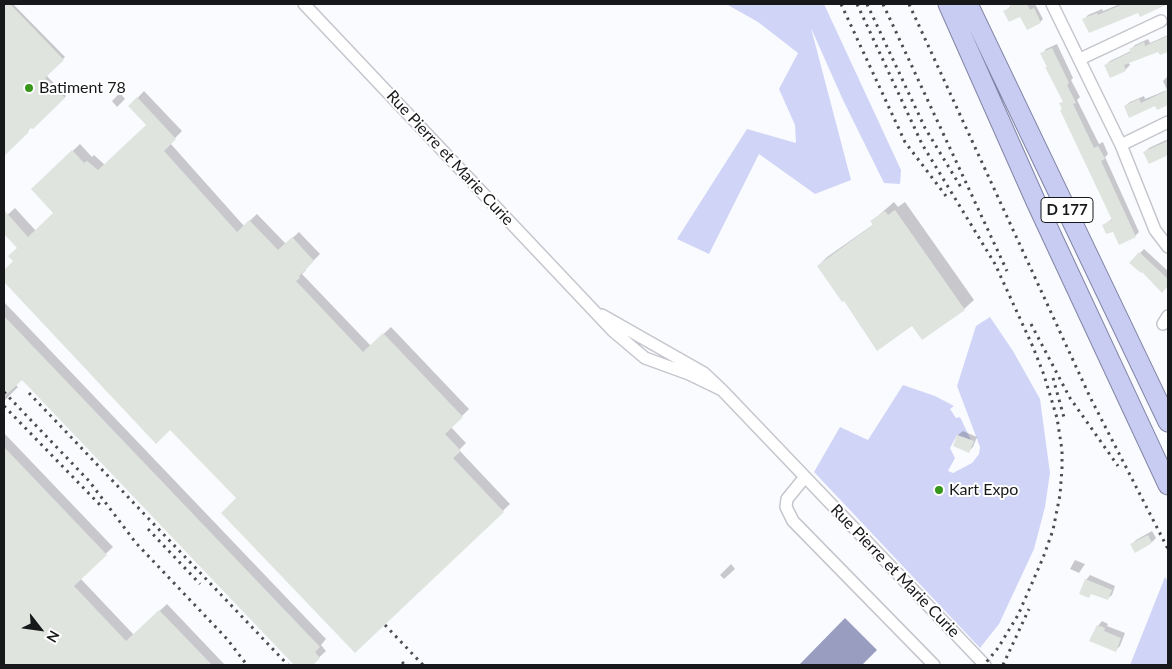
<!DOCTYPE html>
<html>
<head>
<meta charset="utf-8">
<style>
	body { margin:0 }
	#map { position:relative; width:1172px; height:669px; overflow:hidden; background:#fafbff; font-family:Lato,sans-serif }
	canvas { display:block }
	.frame { position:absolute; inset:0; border:5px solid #17181a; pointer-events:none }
	.north { position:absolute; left:15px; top:604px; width:50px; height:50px; -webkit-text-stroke:4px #fff; paint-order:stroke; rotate:120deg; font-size:14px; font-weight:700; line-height:20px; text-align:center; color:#17181a }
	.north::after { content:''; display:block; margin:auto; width:18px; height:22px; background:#17181a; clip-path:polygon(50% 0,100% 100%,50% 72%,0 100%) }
</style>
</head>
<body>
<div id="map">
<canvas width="1172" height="669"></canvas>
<div class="frame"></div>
<div class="north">N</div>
</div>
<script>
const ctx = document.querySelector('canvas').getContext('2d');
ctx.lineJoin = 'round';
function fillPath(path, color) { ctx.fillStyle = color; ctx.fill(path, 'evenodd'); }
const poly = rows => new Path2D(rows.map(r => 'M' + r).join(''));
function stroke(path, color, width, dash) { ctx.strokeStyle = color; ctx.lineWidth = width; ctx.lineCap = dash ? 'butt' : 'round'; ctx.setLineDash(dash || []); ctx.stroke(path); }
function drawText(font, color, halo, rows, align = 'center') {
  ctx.font = font + ' Lato,sans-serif'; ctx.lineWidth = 4; ctx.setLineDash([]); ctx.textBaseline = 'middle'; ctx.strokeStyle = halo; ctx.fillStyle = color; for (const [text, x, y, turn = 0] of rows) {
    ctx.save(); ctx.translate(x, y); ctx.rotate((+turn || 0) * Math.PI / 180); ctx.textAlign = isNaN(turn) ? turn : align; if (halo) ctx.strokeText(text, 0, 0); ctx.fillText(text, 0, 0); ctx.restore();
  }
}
const green = poly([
	[726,4,824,4,901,170,900,184,884,183,843,100,811,28,851,180,815,194,759,154,709,254,677,239,747,129,796,143,795,125,779,89,798,53,758,22],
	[990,317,1013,351,1040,399,1050,473,1045,507,1034,549,999,624,980,648,814,472,840,427,868,440,903,385,935,396,954,406,950,409,956,418,960,417,971,440,957,435,950,448,955,458,948,471,953,473,972,463,979,454,980,447,957,386,976,326],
	[1165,577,1168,582,1168,665,1130,665]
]);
const water = poly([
	[845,618,877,650,862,665,799,665]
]);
const shadow = poly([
	[4,4,13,4,65,57,46,75,66,96,32,128,30,127,29,130,4,155,4,159],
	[1010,4,1035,4,1043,19,1040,22,1005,11,1011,6],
	[1120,4,1128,4,1127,5,1130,4,1160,4,1155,8,1084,20,1088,15,1102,9,1103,11],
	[1168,35,1168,50,1161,54,1159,50,1128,62,1130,65,1125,70,1106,65,1110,61,1131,51,1131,49,1135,45,1148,39,1150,43],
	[1057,44,1073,78,1071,80,1080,97,1077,100,1099,144,1103,142,1108,154,1105,157,1139,232,1135,236,1114,230,1104,225,1113,218,1061,104,1064,101,1042,54,1046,49],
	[1168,76,1168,104,1158,109,1155,104,1125,106,1130,102,1144,96,1145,99,1167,90,1163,81],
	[144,91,182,131,170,143,244,226,257,214,286,244,299,232,320,254,305,269,306,270,302,274,371,346,391,327,469,409,451,427,466,443,459,450,510,504,355,652,238,498,171,428,156,442,4,280,4,272,15,261,18,248,4,233,4,218,15,208,36,231,55,213,33,189,80,144,92,157,94,155,105,165,148,125,130,106],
	[120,93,125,99,117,107,112,101],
	[1168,139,1168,152,1165,155,1145,152,1149,148],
	[894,202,898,207,905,202,974,300,964,309,923,339,913,324,844,299,818,266,827,257,874,224,872,221],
	[1144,249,1168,271,1168,285,1162,291,1140,253],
	[4,302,326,639,321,645,326,651,311,665,295,665,22,378,15,384,18,387,4,401],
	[963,431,977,437,973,447,969,451,954,445,958,435],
	[4,433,113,547,80,578,134,635,167,604,225,665,4,665],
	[1152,531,1156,538,1152,542,1132,544,1136,540],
	[1075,560,1085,564,1079,573,1070,569],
	[731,564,735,569,724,579,720,575],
	[1090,575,1115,586,1112,595,1107,599,1092,593,1088,597,1086,580],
	[1102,621,1108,624,1107,626,1125,633,1120,646,1116,650,1098,626]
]);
const building = poly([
	[4,4,10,4,64,60,45,78,65,98,33,129,29,128,28,133,4,156],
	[1009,4,1027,4,1030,10,1034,8,1041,23,1027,30,1020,17,1009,22,1003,11,1011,7],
	[1123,4,1168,4,1140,17,1138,13,1089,33,1082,19,1097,13,1098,15],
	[1168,36,1168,52,1160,55,1158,52,1124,65,1126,71,1110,78,1104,65,1131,52,1129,49,1144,42,1145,46],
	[1052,48,1069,83,1067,85,1076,103,1073,104,1094,148,1098,146,1105,159,1101,161,1136,237,1119,245,1113,232,1106,234,1102,225,1112,220,1060,110,1062,109,1059,103,1063,102,1045,67,1047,67,1040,53],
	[1168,90,1168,105,1157,110,1155,106,1129,118,1124,106,1139,99,1141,103],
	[137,97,176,139,164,151,237,232,249,220,278,250,292,237,314,261,299,276,300,278,296,281,363,352,383,333,463,417,445,434,461,451,453,458,504,512,355,653,221,513,236,498,170,430,156,444,4,282,4,270,13,261,8,256,17,248,4,234,4,210,28,237,53,213,31,189,72,150,84,163,87,161,98,170,146,125,128,106],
	[1168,141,1168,155,1149,164,1143,152],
	[895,210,965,310,922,340,912,326,877,351,844,301,842,302,817,266,873,225,870,221,885,211,888,215],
	[1139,252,1168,279,1168,286,1162,293,1142,272,1141,273,1129,263],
	[4,316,320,647,315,652,320,658,313,665,294,665,22,380,4,397],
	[957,435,974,441,969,453,953,446],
	[4,447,107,555,74,586,126,641,159,610,212,665,4,665],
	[1148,535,1152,543,1135,553,1130,544],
	[1085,579,1112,590,1108,600,1091,594,1089,598,1079,594],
	[1097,625,1105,628,1104,631,1121,638,1116,652,1089,641]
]);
const minor = poly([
	[304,4,613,331,645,358,689,374,722,390],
	[1052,4,1121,145,1155,230,1168,247],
	[1080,59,1161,21],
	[1121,145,1168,122],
	[602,315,704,373,722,390,985,665],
	[1163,324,1168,316],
	[805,477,787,499,786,507,793,521,934,665]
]);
const trunk = poly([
	[948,4,1036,202,1168,485],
	[968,4,1168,422]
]);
const rail = poly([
	[841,4,905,142,946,196],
	[857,4,922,144,995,264,1033,347,1044,375,1057,418,1062,450,1062,468,1060,495,1053,530,1043,558,1018,615,998,648,984,665],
	[867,4,925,128,962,189],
	[883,4,1007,271],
	[909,4,1090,397,1168,549],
	[1031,324,1070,398,1118,466],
	[1053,378,1065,421],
	[4,392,89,481,136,543,227,639,247,665],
	[29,393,288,665],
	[4,406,101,506],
	[148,529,200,584],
	[385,625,423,665],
	[402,662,405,665],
	[1003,665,1029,609]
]);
const markers = [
	[29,88,5,"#37971a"],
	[939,490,5,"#37971a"]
];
const shields = [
	[1067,210,52]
];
const shieldNames = [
	["D 177",1067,210]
];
const poiNames = [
	["Batiment 78",39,88],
	["Kart Expo",949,490]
];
const streetNames = [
	["Rue Pierre et Marie Curie",450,158,47],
	["Rue Pierre et Marie Curie",895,571,46]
];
fillPath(green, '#d0d5f7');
fillPath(water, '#999dc0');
fillPath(shadow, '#0003');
fillPath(building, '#e0e4df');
stroke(minor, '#c5c6cd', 14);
stroke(trunk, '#8185a4', 21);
stroke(minor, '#fff', 11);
stroke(trunk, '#c8ccf2', 19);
stroke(rail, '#4b4c4e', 3, [2.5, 5]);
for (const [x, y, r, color] of markers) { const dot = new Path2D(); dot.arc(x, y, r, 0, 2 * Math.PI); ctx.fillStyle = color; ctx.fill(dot); stroke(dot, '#fff', 2); }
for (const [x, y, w] of shields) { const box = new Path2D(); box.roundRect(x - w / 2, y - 12.5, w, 25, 4); ctx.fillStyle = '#fff'; ctx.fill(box); stroke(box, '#17181a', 1); }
drawText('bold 15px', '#17181a', null, shieldNames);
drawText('16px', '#17181a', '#fff', poiNames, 'left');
drawText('16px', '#17181a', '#fff', streetNames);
</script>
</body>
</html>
